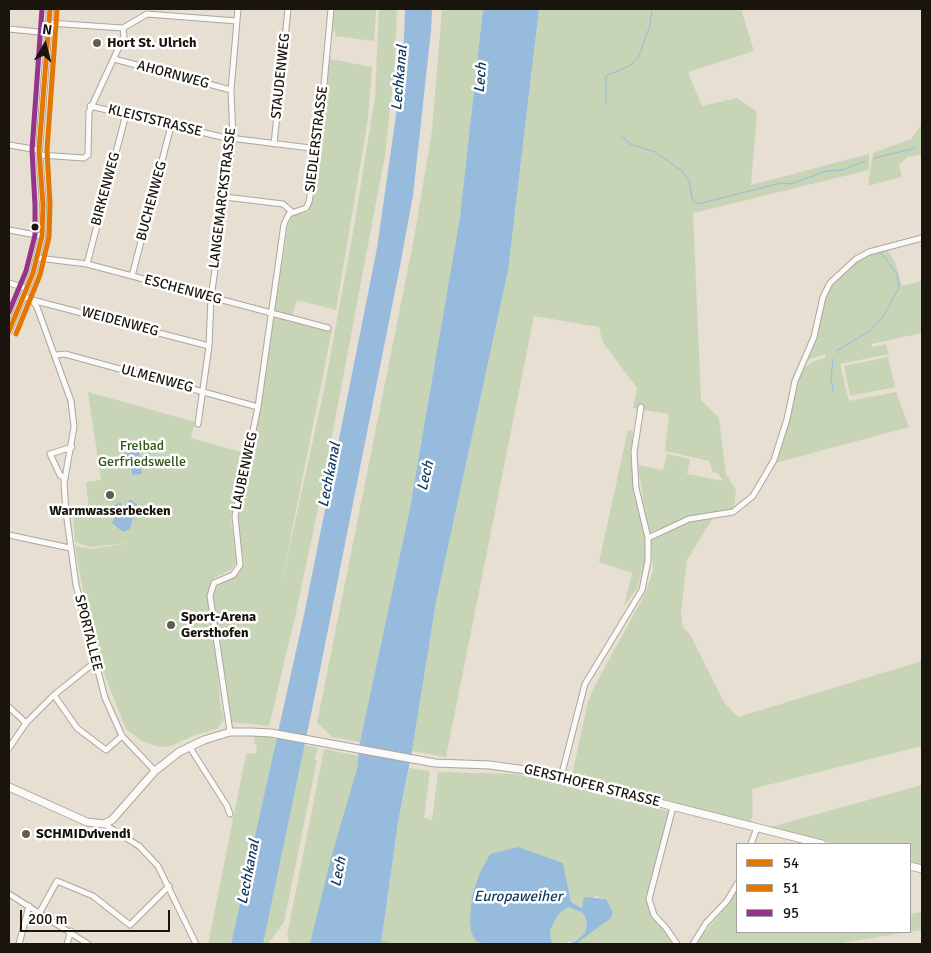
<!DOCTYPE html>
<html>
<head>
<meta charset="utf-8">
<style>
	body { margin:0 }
	#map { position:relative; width:931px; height:953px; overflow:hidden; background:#e7e0d2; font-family:Signika,sans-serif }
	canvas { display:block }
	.frame { position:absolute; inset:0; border:10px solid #1a150c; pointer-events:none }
	.legend { position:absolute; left:736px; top:843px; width:175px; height:90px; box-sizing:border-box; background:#fff; border:1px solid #a3a19e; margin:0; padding:6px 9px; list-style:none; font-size:15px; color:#1a150c }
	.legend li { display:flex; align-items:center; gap:10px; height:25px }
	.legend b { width:25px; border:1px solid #a3a19e }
	.north { position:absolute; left:20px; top:20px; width:50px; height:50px; -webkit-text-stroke:4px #fff; paint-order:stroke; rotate:8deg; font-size:14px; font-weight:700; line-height:20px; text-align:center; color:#1a150c }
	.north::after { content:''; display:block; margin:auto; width:18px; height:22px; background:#1a150c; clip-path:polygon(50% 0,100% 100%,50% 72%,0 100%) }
	.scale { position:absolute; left:20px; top:910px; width:150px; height:22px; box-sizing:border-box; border:2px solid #1a150c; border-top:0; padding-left:6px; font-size:15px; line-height:18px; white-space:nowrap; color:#1a150c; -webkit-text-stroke:4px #fff; paint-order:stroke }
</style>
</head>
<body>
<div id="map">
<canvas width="931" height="953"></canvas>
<div class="frame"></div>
<ul class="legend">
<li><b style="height:6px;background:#e47701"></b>54</li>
<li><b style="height:6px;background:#e47701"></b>51</li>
<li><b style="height:6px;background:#95348b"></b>95</li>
</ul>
<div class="north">N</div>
<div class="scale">200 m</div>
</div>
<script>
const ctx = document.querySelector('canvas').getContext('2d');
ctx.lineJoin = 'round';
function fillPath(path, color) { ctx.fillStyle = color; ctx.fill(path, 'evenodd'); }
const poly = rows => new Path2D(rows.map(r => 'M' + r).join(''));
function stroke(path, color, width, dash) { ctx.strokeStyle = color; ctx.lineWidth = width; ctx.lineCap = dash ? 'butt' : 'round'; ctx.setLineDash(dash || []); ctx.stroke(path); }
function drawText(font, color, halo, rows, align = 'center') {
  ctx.font = font + ' Signika,sans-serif'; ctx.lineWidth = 5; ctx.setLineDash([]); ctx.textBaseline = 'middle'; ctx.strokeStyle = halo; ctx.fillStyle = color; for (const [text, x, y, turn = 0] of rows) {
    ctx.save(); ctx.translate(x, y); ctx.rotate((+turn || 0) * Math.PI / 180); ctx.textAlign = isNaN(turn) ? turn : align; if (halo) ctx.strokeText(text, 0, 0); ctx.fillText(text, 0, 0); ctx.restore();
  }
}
const green = poly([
	[333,9,376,9,374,41,335,36,336,32,332,31],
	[379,9,397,9,395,62,385,155,322,489,296,613,269,726,231,722,213,596,216,586,235,577,244,564,237,512,257,424,288,225,292,216,297,213,309,212,321,142,330,59,372,67,368,119,336,310,297,300,291,320,332,330,281,586,324,390,354,227,375,97],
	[442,9,483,9,460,217,438,347,410,508,360,742,332,737,317,723,414,238,432,131],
	[539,9,741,9,754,51,688,72,702,106,737,98,757,112,751,185,869,154,869,170,693,213,701,400,719,418,726,474,736,490,734,509,688,517,648,533,638,465,663,470,667,454,690,459,687,474,724,481,717,473,713,472,709,461,665,451,669,414,633,408,637,388,602,341,599,327,534,316,446,757,412,751,436,602,508,271],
	[922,124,922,154,908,157,899,164,902,177,868,186,873,153,911,139],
	[886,248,895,262,902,286,922,281,922,333,871,344,872,347,886,344,889,354,840,364,849,401,896,392,909,427,775,463,802,370,814,361,825,358,825,354,805,361,824,297,832,284,858,259],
	[888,357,895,387,850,396,844,366],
	[88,392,195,422,191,438,245,453,231,519,237,561,231,570,214,578,211,584,220,702,224,720,217,729,195,735,171,746,159,747,142,741,126,729,100,663,87,614,75,546,91,549,129,543,89,547,75,542,73,515,89,512,86,482,101,480],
	[628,430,633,431,631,452,634,487,644,533,646,559,637,589,624,606,632,573,599,562],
	[713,518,687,560,681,613,683,628,690,634,724,702,738,717,922,661,922,746,752,789,753,811,751,823,572,775,588,702,593,689,645,594,653,571,651,541,690,522],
	[255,736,268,736,276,740,231,944,208,944,246,754,256,753,257,744,254,744],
	[304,745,318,748,314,759,317,760,284,922,268,944,263,944],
	[324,749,359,756,357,769,310,944,290,944,287,936],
	[409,768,430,771,424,818,432,820,438,772,517,774,671,812,648,902,674,944,576,944,611,918,613,912,606,899,596,896,583,908,571,902,563,863,490,854,480,872,472,895,470,920,471,932,476,941,483,944,381,944,398,822],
	[922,785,922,865,910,862,910,844,836,844,767,828],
	[737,890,737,932,910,932,910,914,922,912,922,930,834,944,695,944,730,902],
	[568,907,583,913,587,922,585,933,576,941,554,944,551,941,550,930,558,915]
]);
const water = poly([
	[405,9,432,9,431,31,413,195,400,266,316,690,263,944,231,944,304,615,377,248,403,66],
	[483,9,539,9,508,271,436,602,412,751,398,822,381,944,310,944,331,858,357,769,360,742,410,508,460,217],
	[139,451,142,474,132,475,131,466,121,467,119,454],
	[130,499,140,507,134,514,130,529,123,532,112,523,118,512,109,514,107,510,120,502,122,505,119,507,121,511],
	[518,847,563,863,571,902,582,908,584,897,606,899,613,912,611,918,576,944,567,944,576,941,585,933,587,922,583,913,568,907,558,915,550,930,551,941,554,944,484,944,476,941,471,932,470,920,472,895,480,872,490,854]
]);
const stream = poly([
	[606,104,606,76,631,65,639,56,650,25,652,9],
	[621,135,630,144,655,152,682,171,689,180,692,199,698,204,781,183,791,184,827,171,842,170,866,161],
	[874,158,915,148],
	[836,351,870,331,883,317,896,293,899,288,897,274,881,253],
	[833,391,831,378,833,359],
	[381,941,388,944]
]);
const minor = poly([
	[49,23,123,28,147,14,237,21],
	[9,29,49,33],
	[114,59,231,90],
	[90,106,222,137,318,149],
	[274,144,288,9],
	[9,145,39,150],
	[40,155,84,158,88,155,89,112,124,36,123,28],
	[225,197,283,204,292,212],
	[9,230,42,236],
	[38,258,87,264,328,328],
	[87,264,126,114],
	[132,276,171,126],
	[9,283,26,288],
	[23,296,32,300,37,307,71,401,74,427,64,484,66,512,76,585,105,698,122,736,155,771],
	[32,300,209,346],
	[56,355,65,354,258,407],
	[198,424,209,346,211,298,233,139,231,90,238,9],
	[65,479,60,475,50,454,72,447],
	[9,535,70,548],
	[648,538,689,519,733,512,753,496,774,460,787,419,795,381,814,337,823,297,830,283,856,259,869,252,922,238],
	[54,695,77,728,106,750,122,736],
	[9,707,26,723,9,748],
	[26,723,54,695,95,662],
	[230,732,210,596,214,583,233,575,240,565,235,516,258,407,284,224,289,214,306,208,309,202,318,149,331,9],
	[189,746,227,806,230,814],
	[561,777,585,684,642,590,648,561,648,538,636,488,634,452,641,407],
	[673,807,649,899,654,915,666,928,677,944],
	[104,824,139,846,158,866,196,944],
	[751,844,757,828],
	[9,894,88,944],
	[40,912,57,881,93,896,130,925,169,886],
	[19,944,29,906],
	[67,944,71,931],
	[693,944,706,923,727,901,737,884]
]);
const tertiary = poly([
	[9,331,33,273,42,236,43,205,39,150,50,9]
]);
const secondary = poly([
	[9,787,87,822,104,824,112,820,155,771,179,752,204,740,230,732,251,732,271,733,435,763,490,765,533,771,822,844],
	[910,866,922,869]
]);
const bus1 = poly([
	[9,331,33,273,42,236,43,205,39,150,50,9]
]);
const bus2 = poly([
	[16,334,40,275,49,237,50,204,47,150,57,10]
]);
const bus3 = poly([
	[9,312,26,271,35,235,35,205,32,150,42,9]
]);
const markers = [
	[97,43,5,"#625c51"],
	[35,227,4.5,"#1a150c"],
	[110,495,5,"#625c51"],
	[171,625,5,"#625c51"],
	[26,834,5,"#625c51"]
];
const poiNames = [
	["Hort St. Ulrich",107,43],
	["Warmwasserbecken",110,511,"center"],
	["Sport-Arena",181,617],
	["Gersthofen",181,633],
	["SCHMIDvivendi",36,834]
];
const streetNames = [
	["AHORNWEG",173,75,15],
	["STAUDENWEG",281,76,-84],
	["KLEISTSTRASSE",155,121,14],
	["SIEDLERSTRASSE",317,139,-83],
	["BIRKENWEG",106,189,-75],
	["LANGEMARCKSTRASSE",223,198,-83],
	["BUCHENWEG",152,201,-75],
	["ESCHENWEG",183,290,15],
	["WEIDENWEG",120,322,15],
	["ULMENWEG",157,379,15],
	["LAUBENWEG",245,471,-78],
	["SPORTALLEE",88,633,76],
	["GERSTHOFER STRASSE",592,786,14]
];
const parkNames = [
	["Freibad",142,446],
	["Gerfriedswelle",142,462]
];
const waterNames = [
	["Lechkanal",400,78,-85],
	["Lech",481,78,-86],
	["Lechkanal",330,475,-79],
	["Lech",426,476,-77],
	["Lechkanal",249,872,-79],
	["Lech",339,872,-79],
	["Europaweiher",518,897]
];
fillPath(green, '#c7d4b6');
fillPath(water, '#96bbdc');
stroke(stream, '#96bbdc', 1);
stroke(minor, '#aca69c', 7);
stroke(tertiary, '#aca69c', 8);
stroke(secondary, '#aca69c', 9);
stroke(minor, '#fbfaf8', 5);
stroke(tertiary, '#fbfaf8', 6);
stroke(secondary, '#fbfaf8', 7);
stroke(bus1, '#e47701', 5);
stroke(bus2, '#e47701', 5);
stroke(bus3, '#95348b', 5);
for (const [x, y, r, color] of markers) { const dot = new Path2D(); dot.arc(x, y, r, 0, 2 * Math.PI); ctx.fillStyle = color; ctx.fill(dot); stroke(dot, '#fff', 2); }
drawText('bold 14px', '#1a150c', '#fff', poiNames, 'left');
drawText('14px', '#1a150c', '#fff', streetNames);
drawText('14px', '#2d5413', '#fff', parkNames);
drawText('italic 15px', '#123a5e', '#fff', waterNames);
</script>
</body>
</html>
